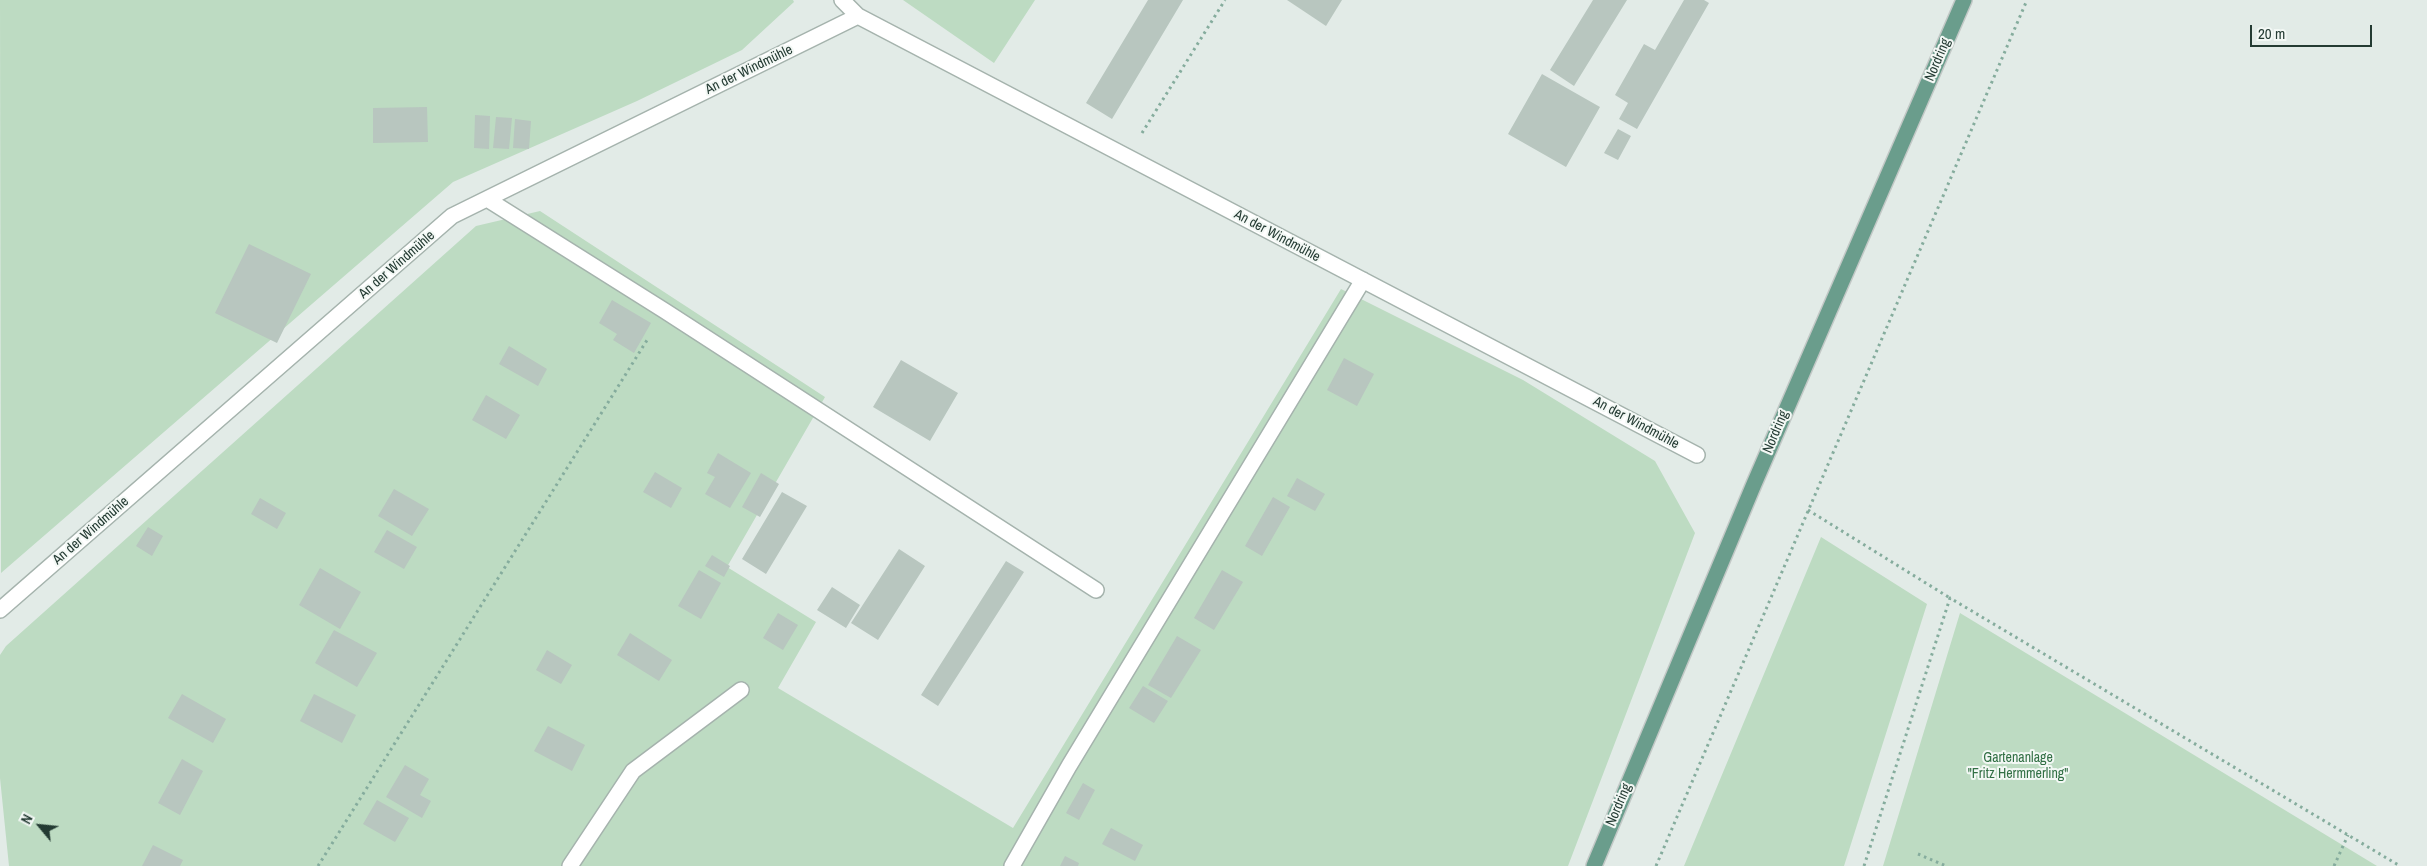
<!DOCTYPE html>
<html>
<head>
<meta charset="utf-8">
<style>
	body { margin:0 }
	#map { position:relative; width:2427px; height:866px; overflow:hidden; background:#e2ebe7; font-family:"Archivo Narrow",sans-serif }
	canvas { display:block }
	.north { position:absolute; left:15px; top:801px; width:50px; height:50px; -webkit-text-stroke:4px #f3f8f5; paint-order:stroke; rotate:298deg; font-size:14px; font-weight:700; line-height:20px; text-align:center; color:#243b33 }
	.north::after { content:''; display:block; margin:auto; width:18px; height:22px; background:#243b33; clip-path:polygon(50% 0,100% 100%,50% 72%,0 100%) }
	.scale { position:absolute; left:2250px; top:25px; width:122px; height:22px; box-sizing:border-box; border:2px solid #243b33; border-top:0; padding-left:6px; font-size:15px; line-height:18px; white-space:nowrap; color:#243b33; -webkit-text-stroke:4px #f3f8f5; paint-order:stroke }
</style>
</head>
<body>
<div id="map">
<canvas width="2427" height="866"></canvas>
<div class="north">N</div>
<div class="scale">20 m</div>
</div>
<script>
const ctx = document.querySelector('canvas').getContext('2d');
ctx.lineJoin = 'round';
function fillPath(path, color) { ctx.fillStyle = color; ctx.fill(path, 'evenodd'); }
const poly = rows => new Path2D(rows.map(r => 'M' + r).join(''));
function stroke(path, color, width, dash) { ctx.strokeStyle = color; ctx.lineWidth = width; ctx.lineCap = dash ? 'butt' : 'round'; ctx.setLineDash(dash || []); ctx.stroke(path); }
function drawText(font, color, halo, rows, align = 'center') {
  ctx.font = font + ' "Archivo Narrow",sans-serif'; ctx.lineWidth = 4; ctx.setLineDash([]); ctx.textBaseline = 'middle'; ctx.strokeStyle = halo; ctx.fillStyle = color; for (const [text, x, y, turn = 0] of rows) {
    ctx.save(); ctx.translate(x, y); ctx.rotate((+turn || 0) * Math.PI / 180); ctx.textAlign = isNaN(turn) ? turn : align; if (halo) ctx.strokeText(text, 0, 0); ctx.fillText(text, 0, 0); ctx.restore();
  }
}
const green = poly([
	[0,0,793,0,794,2,742,50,637,101,453,182,1,573],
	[903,0,1035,0,994,63],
	[540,211,825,397,727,567,816,622,778,688,1013,828,1341,289,1523,380,1655,461,1695,533,1568,866,9,866,0,778,0,655,6,646,476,226],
	[1821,537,1927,604,1844,866,1684,866],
	[1960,613,2377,866,1883,866]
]);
const building = poly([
	[1148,0,1183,0,1112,119,1086,103],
	[1287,0,1342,0,1326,26],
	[1593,0,1627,0,1574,86,1550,70],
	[1684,0,1704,0,1709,3,1637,129,1619,119,1628,103,1615,95,1644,44,1655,50],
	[1542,74,1600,107,1566,167,1508,134],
	[427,107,428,142,373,143,373,108],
	[475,115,490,116,489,149,474,148],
	[496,117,512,118,509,149,493,148],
	[515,119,531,121,529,149,513,148],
	[1618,129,1631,136,1618,160,1604,153],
	[249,244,311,274,277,343,215,313],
	[612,300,651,323,634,353,613,340,617,334,599,323],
	[509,346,547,369,538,386,499,364],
	[1344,358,1374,374,1357,406,1327,390],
	[901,360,958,393,930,441,873,407],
	[486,395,520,415,506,439,472,420],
	[718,453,751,473,730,508,705,494,715,477,707,473],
	[655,472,682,488,671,508,643,492],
	[761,473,779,484,760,517,742,507],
	[1297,478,1325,494,1315,511,1287,496],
	[394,489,429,509,412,536,378,516],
	[782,492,807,506,766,574,742,559],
	[1273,497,1290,507,1262,556,1245,546],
	[260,498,286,513,277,529,251,514],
	[148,527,163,536,152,556,136,546],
	[387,530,417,547,404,569,374,552],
	[899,549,925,566,878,640,851,623],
	[712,555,730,566,724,577,705,566],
	[1006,561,1024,572,938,706,921,695],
	[320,568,361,592,340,629,299,605],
	[699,570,721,583,701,619,678,606],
	[1222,570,1243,582,1214,630,1194,618],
	[832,587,860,605,846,628,817,610],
	[778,613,798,625,783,650,763,638],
	[334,630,377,653,357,687,315,663],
	[630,633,672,660,659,681,617,655],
	[1177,636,1201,650,1171,698,1148,685],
	[547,650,572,665,561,684,536,670],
	[1143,686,1168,701,1154,723,1129,708],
	[182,694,226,719,213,743,168,718],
	[314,694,356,715,342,743,300,721],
	[548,726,585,745,572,771,534,751],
	[182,759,203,771,180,815,158,803],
	[405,765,429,779,420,795,431,801,422,818,386,797],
	[1083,783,1095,790,1079,820,1066,813],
	[377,800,409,818,395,842,363,824],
	[1111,828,1143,845,1135,861,1102,844],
	[153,845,183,860,180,866,142,866],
	[1065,856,1079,863,1078,866,1060,866]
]);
const path = poly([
	[1142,133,1225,0],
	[1808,510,1950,598],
	[1918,854,1946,866],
	[318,866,649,337],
	[1656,866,2027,0],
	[1864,866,1950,598,2400,866],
	[2334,866,2348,835]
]);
const minor = poly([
	[842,0,858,16,1697,455],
	[487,199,665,311,1096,590],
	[0,610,452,216,858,16],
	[570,866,633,771,741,690],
	[1012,866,1069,766,1363,280]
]);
const major = poly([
	[1594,866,1754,484,1964,0]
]);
const streetNames = [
	["Nordring",1938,60,-67],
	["An der Windmühle",749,70,-26],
	["An der Windmühle",1277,236,28],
	["An der Windmühle",397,265,-41],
	["An der Windmühle",1636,423,28],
	["Nordring",1776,432,-67],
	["An der Windmühle",91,531,-41],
	["Nordring",1619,805,-67]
];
const parkNames = [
	["Gartenanlage",2018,758],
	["\"Fritz Hermmerling\"",2018,774]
];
fillPath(green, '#bddbc2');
fillPath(building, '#b8c6bf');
stroke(minor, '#a5b3ad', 18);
stroke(major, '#c2c8c6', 18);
stroke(path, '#85ac9d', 3, [2.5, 4]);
stroke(minor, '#fff', 15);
stroke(major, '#6a9d8c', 15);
drawText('14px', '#243b33', '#f3f8f5', streetNames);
drawText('14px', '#316f44', '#f3f8f5', parkNames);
</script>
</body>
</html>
